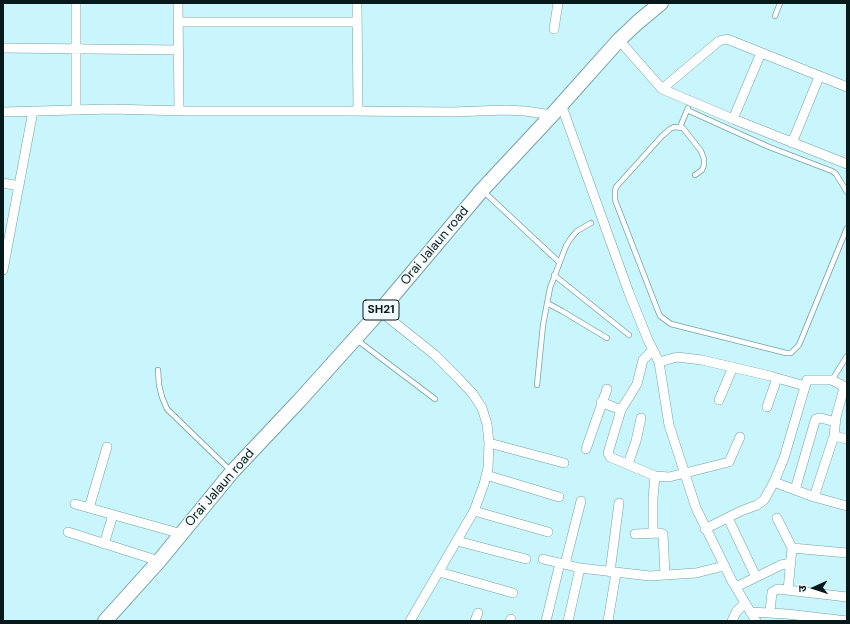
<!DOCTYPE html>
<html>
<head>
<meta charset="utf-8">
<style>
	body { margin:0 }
	#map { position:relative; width:850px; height:624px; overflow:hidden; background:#c8f6fc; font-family:"DM Sans","Noto Sans Devanagari",sans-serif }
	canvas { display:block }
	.frame { position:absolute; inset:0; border:4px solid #08191b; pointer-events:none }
	.north { position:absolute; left:794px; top:568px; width:40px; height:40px; -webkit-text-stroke:3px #f2fbfc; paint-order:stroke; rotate:267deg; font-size:11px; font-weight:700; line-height:16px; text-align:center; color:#08191b }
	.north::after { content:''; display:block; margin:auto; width:14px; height:18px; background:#08191b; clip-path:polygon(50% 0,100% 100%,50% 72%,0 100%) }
</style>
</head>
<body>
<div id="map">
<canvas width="850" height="624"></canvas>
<div class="frame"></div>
<div class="north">उ</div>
</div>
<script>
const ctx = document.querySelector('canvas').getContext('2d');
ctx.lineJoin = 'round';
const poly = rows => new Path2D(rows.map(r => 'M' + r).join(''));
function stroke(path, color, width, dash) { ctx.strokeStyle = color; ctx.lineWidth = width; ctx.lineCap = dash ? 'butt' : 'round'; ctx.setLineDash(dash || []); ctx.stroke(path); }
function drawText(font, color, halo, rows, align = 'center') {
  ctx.font = font + ' "DM Sans",sans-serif'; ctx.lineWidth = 3; ctx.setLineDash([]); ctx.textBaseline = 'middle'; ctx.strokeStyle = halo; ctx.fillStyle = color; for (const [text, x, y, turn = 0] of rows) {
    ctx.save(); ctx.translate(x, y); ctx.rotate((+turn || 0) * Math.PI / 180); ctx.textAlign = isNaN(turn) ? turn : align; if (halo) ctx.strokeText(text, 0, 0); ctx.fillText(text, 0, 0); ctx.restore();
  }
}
const lane = poly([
	[775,16,780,3],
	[687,110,769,147,832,171,836,174,847,192],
	[680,127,688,108],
	[695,175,702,170,704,165,704,159,701,151,683,128,674,127,670,129,662,136,616,187,615,191,615,200,656,306,660,316,671,324,786,353,791,353,799,345,847,228],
	[483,191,559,262],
	[554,275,629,335],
	[547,303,562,311,607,338],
	[357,340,435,399],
	[158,370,159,385,162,397,167,409,231,471],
	[832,380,847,356],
	[537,385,543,325,550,288,566,246,571,238,577,231,591,223]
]);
const street = poly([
	[178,3,179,111],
	[357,3,358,111],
	[178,22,357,22],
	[554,29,558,3],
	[619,40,662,89,733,119,847,164],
	[3,48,179,50],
	[662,89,719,41,727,39,847,87],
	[561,104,629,293,648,340,659,362,669,425,696,508,732,581,756,621],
	[76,110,76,3],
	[3,112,110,109,186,111,346,111,452,112,505,110,525,111,552,115],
	[733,119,761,53],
	[792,143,819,77],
	[3,183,19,186],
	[3,270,33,111],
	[380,311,435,355,458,378,473,394,482,408,487,424,489,443,488,468,484,484,474,511,410,621],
	[653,350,643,360,637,384,621,410,608,453,610,457,655,476,669,477,729,462,740,437],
	[659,362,677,357,702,360,770,376,805,386],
	[719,400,733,367],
	[601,402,621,410],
	[767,407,777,378],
	[834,436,847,439],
	[489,443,564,463],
	[586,449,607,389],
	[628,464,636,441,641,418],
	[486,475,559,497],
	[774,482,814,497,847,506],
	[795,490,815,421,816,419,821,418,835,422],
	[814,497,834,436,836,417,844,388],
	[75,504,182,534],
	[89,508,107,447],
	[474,511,548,532],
	[728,518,756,577],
	[777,518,792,548,788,590],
	[705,529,741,511,757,505,764,500,774,482,784,458,807,380,832,380,847,388],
	[68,532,159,561],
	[653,533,653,498,655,476],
	[635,534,660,533,663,534,665,575],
	[457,541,526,559],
	[104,544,113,515],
	[792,548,847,553],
	[543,559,580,568,650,576,696,573,724,566],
	[565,564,581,501],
	[439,572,513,593],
	[610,572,619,503],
	[736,587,781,565,791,563],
	[750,612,787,614,847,621],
	[770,612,772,592,778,589,847,597],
	[475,621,478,613],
	[510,621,511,619],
	[546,621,560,563],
	[568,621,580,568],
	[608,621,616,573],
	[732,621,736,612,745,603]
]);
const primary = poly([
	[105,621,159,561,232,472,299,401,380,311,482,190,552,115,619,40,638,22,661,3]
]);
const shields = [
	[381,310,36]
];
const shieldNames = [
	["SH21",381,310]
];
const streetNames = [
	["Orai Jalaun road",435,246,-50],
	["Orai Jalaun road",220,488,-49]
];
stroke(lane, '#75a1a6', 6);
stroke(street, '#75a1a6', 10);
stroke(primary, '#75a1a6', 16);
stroke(lane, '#fff', 4.5);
stroke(street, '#fff', 9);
stroke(primary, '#fff', 14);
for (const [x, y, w] of shields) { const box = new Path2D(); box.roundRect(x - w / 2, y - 10, w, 20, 3); ctx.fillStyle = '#f2fbfc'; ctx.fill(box); stroke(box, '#08191b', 1); }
drawText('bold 12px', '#08191b', null, shieldNames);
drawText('13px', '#08191b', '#f2fbfc', streetNames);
</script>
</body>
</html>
